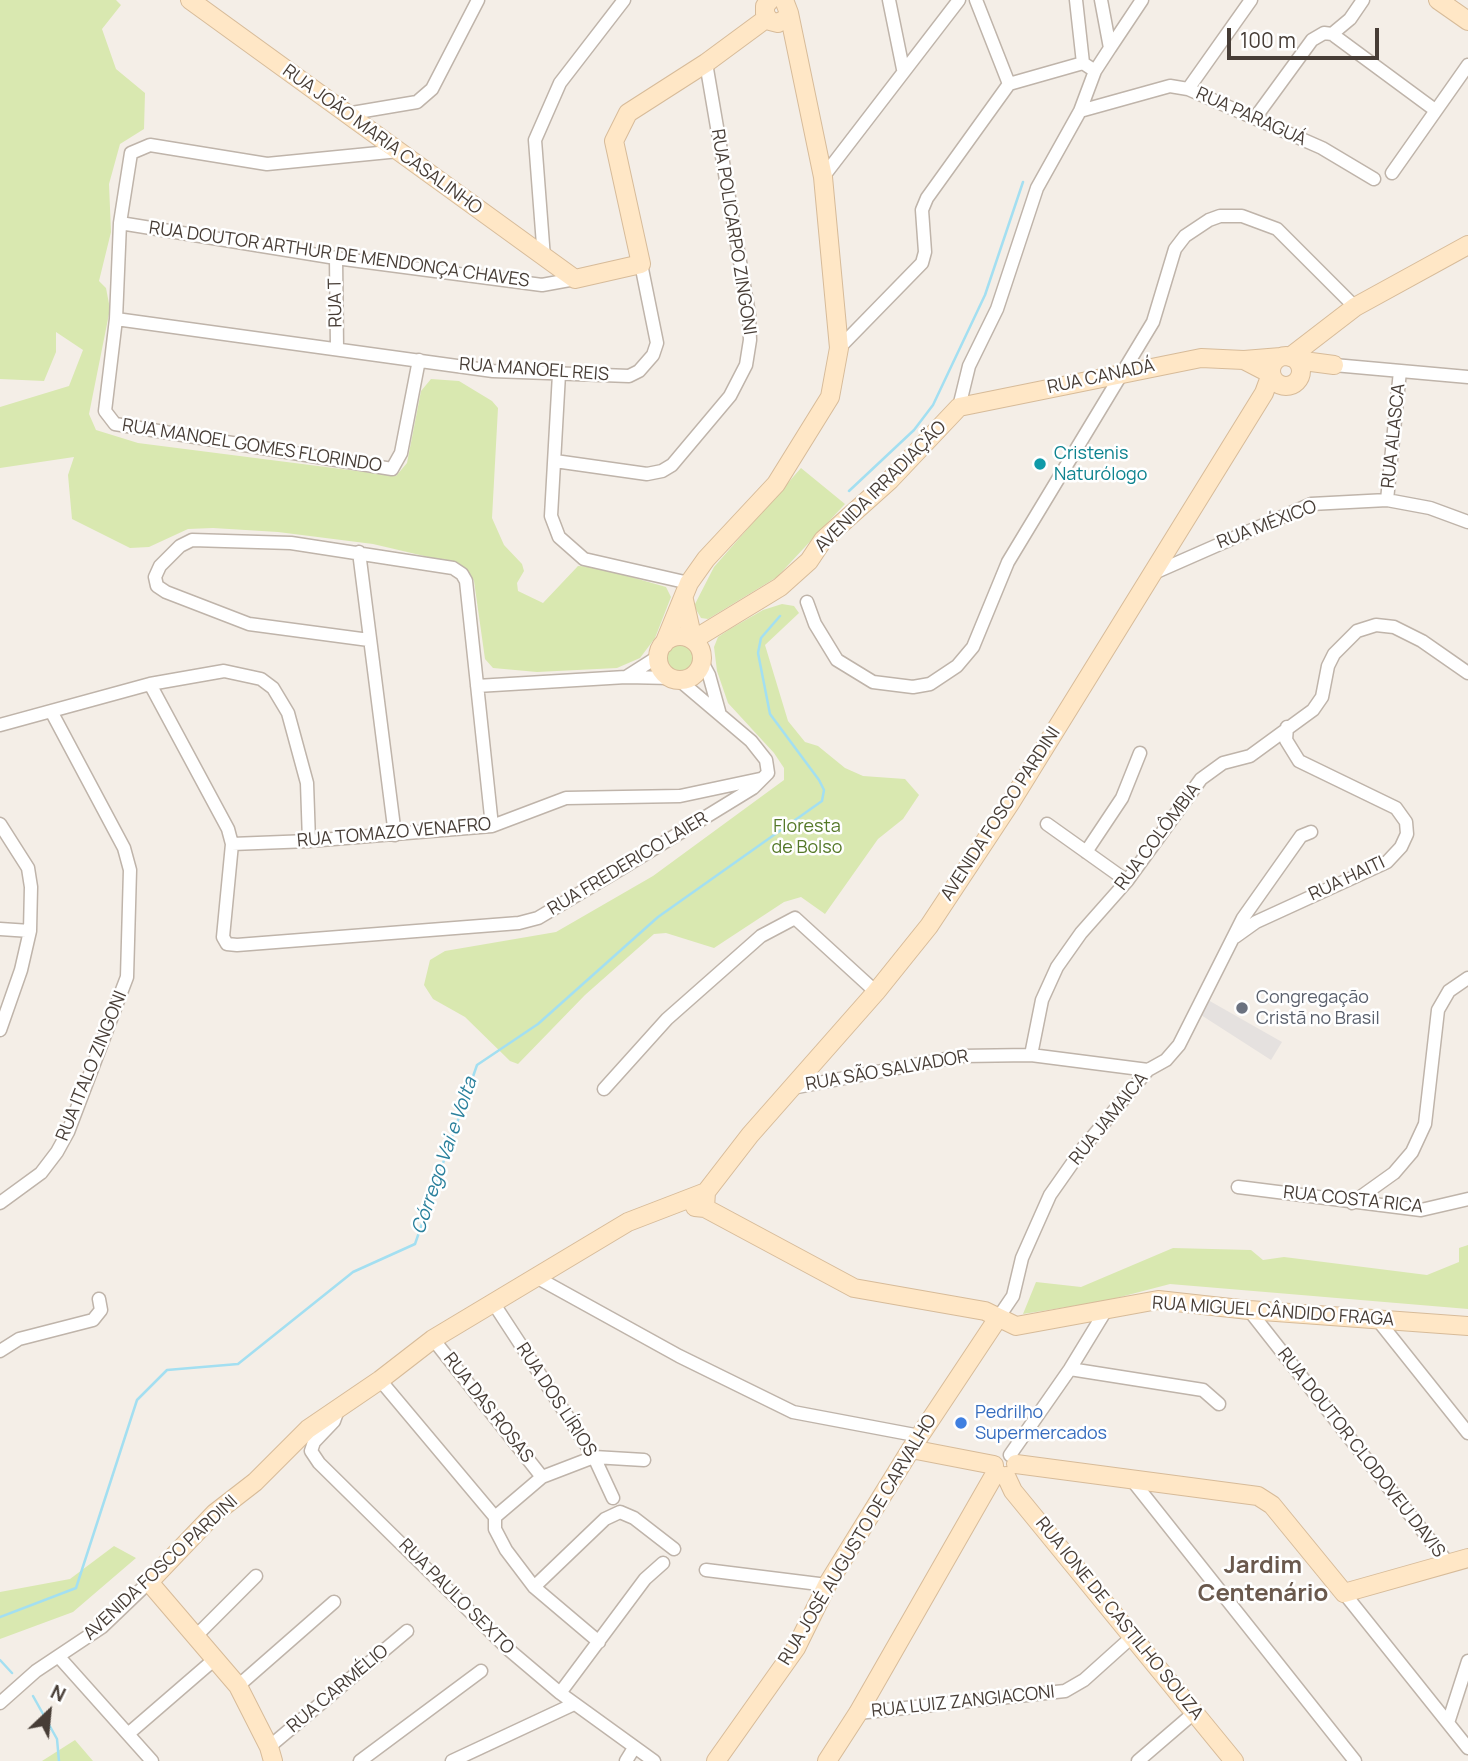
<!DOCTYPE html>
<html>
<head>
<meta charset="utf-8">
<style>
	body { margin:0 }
	#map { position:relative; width:1468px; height:1761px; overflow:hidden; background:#f4eee7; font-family:Manrope,sans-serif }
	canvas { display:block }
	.north { position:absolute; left:14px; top:1677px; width:70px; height:70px; -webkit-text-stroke:5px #fff; paint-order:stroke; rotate:26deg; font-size:19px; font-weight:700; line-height:28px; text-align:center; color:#473d36 }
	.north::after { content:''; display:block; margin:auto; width:24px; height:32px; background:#473d36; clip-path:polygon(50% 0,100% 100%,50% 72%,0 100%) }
	.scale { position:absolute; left:1227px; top:28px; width:152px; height:32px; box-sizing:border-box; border:4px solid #473d36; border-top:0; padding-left:9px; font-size:21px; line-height:24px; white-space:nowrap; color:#473d36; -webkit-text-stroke:5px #fff; paint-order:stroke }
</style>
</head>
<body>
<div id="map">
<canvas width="1468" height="1761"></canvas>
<div class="north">N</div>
<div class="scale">100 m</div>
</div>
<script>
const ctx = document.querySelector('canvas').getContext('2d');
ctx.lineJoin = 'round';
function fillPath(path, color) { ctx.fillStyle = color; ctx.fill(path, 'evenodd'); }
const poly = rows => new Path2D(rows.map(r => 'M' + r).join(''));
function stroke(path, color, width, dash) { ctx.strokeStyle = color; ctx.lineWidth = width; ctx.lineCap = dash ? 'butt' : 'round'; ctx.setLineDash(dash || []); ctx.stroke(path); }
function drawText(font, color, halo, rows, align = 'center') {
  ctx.font = font + ' Manrope,sans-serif'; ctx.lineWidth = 5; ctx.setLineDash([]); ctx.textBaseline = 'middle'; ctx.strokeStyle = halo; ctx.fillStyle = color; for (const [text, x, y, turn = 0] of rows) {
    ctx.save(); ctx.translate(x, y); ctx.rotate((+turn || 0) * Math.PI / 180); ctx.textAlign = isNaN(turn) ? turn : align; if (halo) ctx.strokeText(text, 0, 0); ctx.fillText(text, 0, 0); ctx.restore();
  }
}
const green = poly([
	[0,0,116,0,121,5,102,29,116,69,145,93,144,129,120,144,109,184,111,232,99,281,106,288,110,309,89,414,96,430,138,443,396,476,407,463,421,391,431,379,459,381,492,401,498,408,492,518,504,545,522,564,524,571,517,583,518,591,543,603,578,566,596,567,666,587,671,597,655,638,640,658,617,668,537,672,493,668,485,659,474,581,466,569,454,563,373,544,278,532,213,528,188,529,149,547,130,548,72,519,68,475,74,457,0,468,0,407,69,386,83,350,56,332,56,352,44,381,0,379],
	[801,468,845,504,777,577,708,619,701,618,694,606,714,567],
	[782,604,794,606,799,613,765,645,788,721,805,742,818,746,845,768,863,776,905,779,919,795,903,819,878,839,825,914,801,897,784,902,714,948,666,933,654,934,585,995,518,1064,510,1061,465,1017,433,999,424,985,430,960,445,951,556,932,653,876,784,780,784,768,774,753,728,703,717,671,714,647,718,637,730,629,763,610],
	'665 658a16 16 0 1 1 32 0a16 16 0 1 1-32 0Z',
	[1468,1245,1468,1309,1170,1284,1105,1301,1023,1314,1036,1282,1081,1287,1173,1248,1251,1250,1263,1260,1284,1257,1427,1275,1459,1262,1459,1248],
	[114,1546,136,1558,73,1612,0,1639,0,1592,70,1579],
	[75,1740,93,1761,42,1761]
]);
const parking = poly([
	[1208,1000,1282,1042,1271,1060,1201,1015]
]);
const stream = poly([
	[849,491,914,430,933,405,985,295,1023,182],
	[0,1617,76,1588,137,1400,167,1370,238,1364,353,1272,415,1244,477,1065,538,1024,658,917,822,801,824,790,819,780,770,714,758,653,761,638,780,616],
	[0,1660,12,1673],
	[33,1696,57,1739,59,1761]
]);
const street = poly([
	[889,0,903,69],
	[1076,0,1083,63,1095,71,1110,48,1101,0],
	[1332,34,1435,110],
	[1110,48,1142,0],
	[1009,84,1083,63],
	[1188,89,1251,0],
	[1080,111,1170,86,1188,89,1322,148,1374,179],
	[346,114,417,102,432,89,478,0],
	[1255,118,1312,40,1324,33,1332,34,1350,19,1363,0],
	[399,151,267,164,150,145,131,153,120,223,116,319,105,411,115,424,392,469,401,453,419,360],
	[1392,173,1468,65],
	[823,177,959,0],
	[120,223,336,258,542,285,575,279],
	[336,258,337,348],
	[544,258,535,140,560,83,624,0],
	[116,319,493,371,629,376,639,371,653,355,657,343,641,264],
	[839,348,922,263,925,252,922,210,927,198,1009,84,976,0],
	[1334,365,1468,377],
	[559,374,551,516,559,537,584,559,689,583],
	[959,407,969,366,997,309,1037,188,1080,111,1095,71],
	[555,461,647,474,662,471,672,465,730,396,746,365,750,340,749,314,706,63],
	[1387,500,1400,371],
	[359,552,395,835],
	[1154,573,1311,504,1387,500,1430,508,1468,522],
	[807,602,815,624,837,660,873,682,913,687,930,684,957,666,973,647,1008,562,1153,322,1175,249,1185,236,1209,220,1220,216,1242,216,1277,229,1355,307],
	[369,640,249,624,166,592,157,586,155,577,160,566,180,546,192,540,291,543,453,568,462,574,466,581,492,826],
	[702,662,709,675,719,711],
	[626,677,659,656],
	[150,684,228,829,232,844,223,937,227,944,237,945,519,923,538,918,619,870,753,788,768,773,766,760,751,741,679,680],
	[477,686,626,677,672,678],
	[0,725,150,684,224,671,261,679,273,688,288,713,307,783,309,841],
	[0,824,28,868,31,887,30,931,21,970,0,1030],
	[1047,824,1127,881],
	[232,844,309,841,492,826,566,798,680,796,760,779],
	[1086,852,1122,798,1140,753],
	[0,929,30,931],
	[1235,937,1256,922,1387,862,1401,847,1407,834,1406,822,1396,808,1299,761,1286,740,1287,727],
	[1031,1055,1042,1000,1057,967,1081,933,1127,881,1201,779,1223,763,1250,756,1313,710,1322,697,1328,666,1334,654,1357,631,1376,625,1394,627,1422,641,1468,673],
	[792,1088,961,1056,1031,1055,1148,1070],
	[604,1089,667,1019,761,936,795,918,876,992],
	[1238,1187,1421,1210,1468,1199],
	[0,1203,41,1173,57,1152,68,1132,127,977,130,870,124,848,51,711],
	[1352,1203,1394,1173,1412,1152,1425,1124,1438,1010,1449,991,1468,978],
	[536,1277,679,1356,793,1412,920,1436],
	[494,1304,594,1457,613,1498],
	[1249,1310,1448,1563],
	[998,1318,1013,1296,1022,1258,1050,1195,1083,1148,1148,1070,1166,1060,1179,1045,1243,918,1301,836,1311,832],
	[1377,1319,1468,1433],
	[433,1339,542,1477],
	[0,1351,19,1339,93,1320,101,1310,99,1299],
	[1070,1369,1203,1390,1219,1404],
	[380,1380,495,1517,495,1529,506,1550,534,1587,599,1642],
	[338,1410,334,1421,314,1442,311,1451,319,1463,508,1649,560,1693,654,1761],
	[1010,1455,1070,1369,1106,1310],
	[1132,1480,1355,1761],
	[495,1517,542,1477,594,1457,644,1460],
	[706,1570,827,1585],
	[534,1587,605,1519,620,1512,634,1518,674,1549],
	[1344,1593,1468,1748],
	[196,1636,256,1576],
	[59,1657,152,1761],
	[238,1686,334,1602],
	[560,1693,645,1579,663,1563],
	[0,1703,36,1671,102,1627,149,1582],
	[858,1713,1065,1691,1084,1680,1133,1636],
	[1448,1723,1468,1661],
	[128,1734,216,1658],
	[269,1747,407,1631],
	[360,1761,481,1671],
	[452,1761,574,1704],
	[626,1761,634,1748],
	[1138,1761,1195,1712]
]);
const secondary = poly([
	[190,0,575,279,641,264,614,141,628,113,706,63,767,18],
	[770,0,765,6,765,14,770,21,778,23,785,19,789,13,784,0],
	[1438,0,1468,21],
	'1271 371a15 15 0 1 1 30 0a15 15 0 1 1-30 0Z',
	[1290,357,1355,307,1468,245],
	[1296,360,1334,365],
	[684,600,693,640,780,587,809,561,823,540,890,480,959,407,1201,358,1244,360,1281,357],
	'658 658a22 22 0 1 1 44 0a22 22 0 1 1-44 0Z',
	[664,644,689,583,706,559,776,484,830,397,839,348,823,177,789,13],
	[695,1207,705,1208,854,1288,985,1311,1016,1326,1158,1300,1249,1310,1468,1326],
	[705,1208,706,1192,750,1135,876,992,929,926,1011,802,1264,393,1271,374,1244,360],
	[911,1449,994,1465],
	[1016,1464,1258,1496,1272,1505,1344,1593,1468,1558],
	[1006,1476,1013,1491,1234,1761],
	[273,1761,269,1747,238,1686,149,1582,215,1513,255,1482,308,1429,380,1380,433,1339,628,1222,706,1192],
	[716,1761,796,1648,827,1585,911,1449,998,1318],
	[827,1761,858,1713,996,1472]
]);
const markers = [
	[1040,464,7,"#0f9aa8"],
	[1242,1008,7,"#6b7280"],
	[961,1423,7,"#3f7fe0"]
];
const streetNames = [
	["RUA PARAGUÁ",1251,117,24],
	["RUA JOÃO MARIA CASALINHO",382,140,36],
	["RUA POLICARPO ZINGONI",733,232,81],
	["RUA DOUTOR ARTHUR DE MENDONÇA CHAVES",339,255,8],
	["RUA T",336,303,-91],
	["RUA MANOEL REIS",534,370,4],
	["RUA CANADÁ",1101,377,-12],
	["RUA ALASCA",1394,436,-84],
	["RUA MANOEL GOMES FLORINDO",252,446,9],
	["AVENIDA IRRADIAÇÃO",881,487,-45],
	["RUA MÉXICO",1267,525,-21],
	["AVENIDA FOSCO PARDINI",1001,814,-57],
	["RUA TOMAZO VENAFRO",394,833,-5],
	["RUA COLÔMBIA",1158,837,-53],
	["RUA FREDERICO LAIER",628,864,-31],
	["RUA HAITI",1347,879,-25],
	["RUA ITALO ZINGONI",92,1066,-68],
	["RUA SÃO SALVADOR",887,1071,-10],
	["RUA JAMAICA",1109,1119,-51],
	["RUA COSTA RICA",1353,1200,6],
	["RUA MIGUEL CÂNDIDO FRAGA",1273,1312,4],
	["RUA DOS LÍRIOS",556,1400,57],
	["RUA DAS ROSAS",488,1408,52],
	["RUA DOUTOR CLODOVEU DAVIS",1361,1453,52],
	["RUA JOSÉ AUGUSTO DE CARVALHO",858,1540,-59],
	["AVENIDA FOSCO PARDINI",161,1568,-43],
	["RUA PAULO SEXTO",456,1597,45],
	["RUA IONE DE CASTILHO SOUZA",1119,1619,51],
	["RUA CARMÉLIO",338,1689,-40],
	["RUA LUIZ ZANGIACONI",963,1702,-6]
];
const cultureNames = [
	["Cristenis",1054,454],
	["Naturólogo",1054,475]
];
const parkNames = [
	["Floresta",807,827],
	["de Bolso",807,848]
];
const worshipNames = [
	["Congregação",1256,998],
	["Cristã no Brasil",1256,1019]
];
const shopNames = [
	["Pedrilho",975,1413],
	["Supermercados",975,1434]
];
const waterNames = [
	["Córrego Vai e Volta",445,1156,-71]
];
const districtNames = [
	["Jardim",1263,1566],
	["Centenário",1263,1594]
];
fillPath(green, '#d9e8b0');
fillPath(parking, '#e5e1df');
stroke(stream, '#a3dff1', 2.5);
stroke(street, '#bfb4aa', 15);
stroke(secondary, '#d7bb99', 20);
stroke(street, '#fff', 12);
stroke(secondary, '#ffe7c6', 18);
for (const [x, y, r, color] of markers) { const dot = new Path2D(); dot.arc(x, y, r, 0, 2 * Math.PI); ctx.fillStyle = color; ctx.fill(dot); stroke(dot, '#fff', 2.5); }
drawText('18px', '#473d36', '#fff', streetNames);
drawText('18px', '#0d838f', '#fff', cultureNames, 'left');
drawText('18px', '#557929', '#fff', parkNames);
drawText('18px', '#5b616d', '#fff', worshipNames, 'left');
drawText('18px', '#366cbe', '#fff', shopNames, 'left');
drawText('italic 19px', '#2a809c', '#fff', waterNames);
drawText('bold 24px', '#6a594d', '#fff', districtNames);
</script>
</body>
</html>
